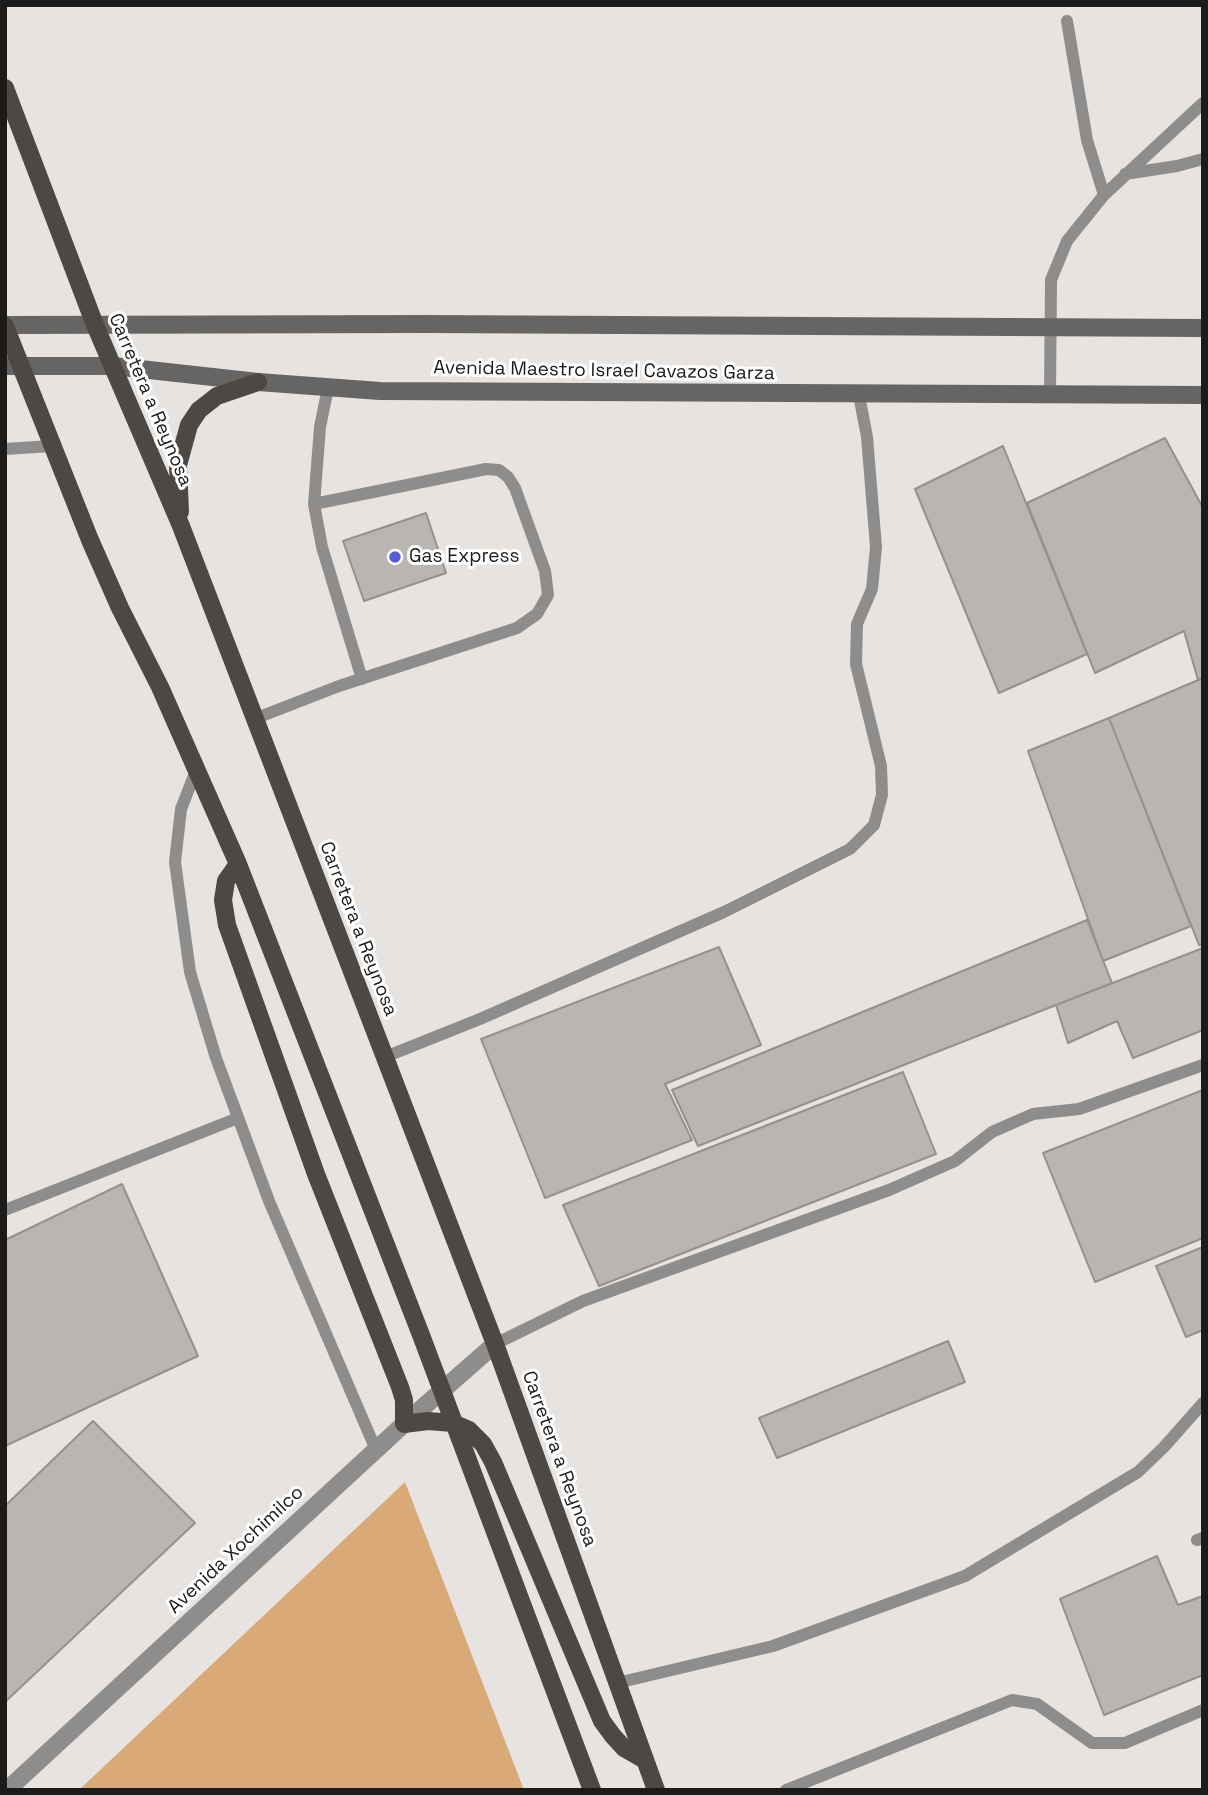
<!DOCTYPE html>
<html>
<head>
<meta charset="utf-8">
<style>
	body { margin:0 }
	#map { position:relative; width:1208px; height:1795px; overflow:hidden; background:#e6e3e0; font-family:"Space Grotesk",sans-serif }
	canvas { display:block }
	.frame { position:absolute; inset:0; border:7px solid #1c1b1a; pointer-events:none }
</style>
</head>
<body>
<div id="map">
<canvas width="1208" height="1795"></canvas>
<div class="frame"></div>
</div>
<script>
const ctx = document.querySelector('canvas').getContext('2d');
ctx.lineJoin = 'round';
function fillPath(path, color) { ctx.fillStyle = color; ctx.fill(path, 'evenodd'); }
const poly = rows => new Path2D(rows.map(r => 'M' + r).join(''));
function stroke(path, color, width, dash) { ctx.strokeStyle = color; ctx.lineWidth = width; ctx.lineCap = dash ? 'butt' : 'round'; ctx.setLineDash(dash || []); ctx.stroke(path); }
function drawText(font, color, halo, rows, align = 'center') {
  ctx.font = font + ' "Space Grotesk",sans-serif'; ctx.lineWidth = 6; ctx.setLineDash([]); ctx.textBaseline = 'middle'; ctx.strokeStyle = halo; ctx.fillStyle = color; for (const [text, x, y, turn = 0] of rows) {
    ctx.save(); ctx.translate(x, y); ctx.rotate((+turn || 0) * Math.PI / 180); ctx.textAlign = isNaN(turn) ? turn : align; if (halo) ctx.strokeText(text, 0, 0); ctx.fillText(text, 0, 0); ctx.restore();
  }
}
const green = poly([
	[405,1482,524,1790,79,1790]
]);
const building = poly([
	[1165,438,1203,508,1203,678,1198,680,1184,631,1095,673,1027,503,1165,438],
	[1003,446,1087,654,999,693,915,489,1003,446],
	[426,513,446,573,364,601,343,541,426,513],
	[1203,678,1203,944,1199,945,1109,718,1203,678],
	[1109,718,1191,926,1103,961,1028,751,1109,718],
	[1087,920,1112,983,698,1146,672,1090,1087,920],
	[719,947,761,1045,665,1084,692,1140,545,1198,481,1039,719,947],
	[1203,948,1203,1030,1133,1058,1117,1021,1068,1043,1056,1005,1203,948],
	[903,1072,936,1154,599,1286,563,1205,903,1072],
	[1203,1090,1203,1238,1095,1282,1043,1153,1203,1090],
	[122,1184,198,1356,5,1446,5,1240,122,1184],
	[1203,1247,1203,1330,1186,1337,1156,1266,1203,1247],
	[948,1341,965,1382,777,1458,759,1418,948,1341],
	[93,1421,195,1523,5,1702,5,1506,93,1421],
	[1157,1556,1178,1605,1203,1596,1203,1675,1104,1715,1060,1599,1157,1556]
]);
const service = poly([
	[1067,21,1087,140,1104,195],
	[1125,174,1177,166,1203,159],
	[328,388,320,427,314,504,322,547,362,679],
	[1050,393,1051,280,1067,241,1104,195,1203,103],
	[5,449,52,446],
	[254,719,339,686,517,628,537,614,548,595,545,571,515,488,508,477,499,470,486,469,314,504],
	[197,768,181,809,175,862,190,972,216,1058,269,1201,376,1450],
	[385,1057,480,1019,724,912,850,849,874,825,882,795,881,766,856,664,857,624,872,589,876,547,867,437,859,395],
	[5,1210,238,1118],
	[495,1344,583,1301,889,1190,955,1161,992,1132,1033,1114,1079,1109,1203,1065],
	[1197,1540,1203,1538],
	[617,1683,773,1646,965,1576,1138,1472,1164,1447,1203,1403],
	[786,1790,1012,1700,1037,1704,1092,1743,1125,1743,1203,1710]
]);
const tertiary = poly([
	[7,1790,404,1424,495,1344]
]);
const secondary = poly([
	[5,325,427,324,1203,328],
	[5,366,113,366,258,382,380,391,1203,395]
]);
const primary = poly([
	[5,88,95,325,181,526,495,1344,656,1790],
	[5,326,90,540,120,608,160,687,238,864,421,1335,592,1790],
	[180,512,178,465,189,425,199,410,217,396,258,382],
	[238,864,226,881,223,900,227,925,316,1174,400,1387,404,1400,404,1424,428,1421,453,1423,469,1430,483,1444,493,1462,602,1721,613,1736,624,1748,643,1759]
]);
const markers = [
	[395,557,7,"#565dd4"]
];
const streetNames = [
	["Avenida Maestro Israel Cavazos Garza",604,371,1],
	["Carretera a Reynosa",150,400,67],
	["Carretera a Reynosa",358,929,69],
	["Carretera a Reynosa",559,1459,70],
	["Avenida Xochimilco",236,1550,-43]
];
const poiNames = [
	["Gas Express",409,557]
];
fillPath(green, '#daa978');
fillPath(building, '#b8b5b2');
stroke(building, '#94918e', 2);
stroke(service, '#8f8d8c', 12);
stroke(tertiary, '#8f8d8c', 18);
stroke(secondary, '#676563', 18);
stroke(primary, '#4b4846', 18);
for (const [x, y, r, color] of markers) { const dot = new Path2D(); dot.arc(x, y, r, 0, 2 * Math.PI); ctx.fillStyle = color; ctx.fill(dot); stroke(dot, '#fff', 2.5); }
drawText('19px', '#1c1b1a', '#fff', streetNames);
drawText('19px', '#1c1b1a', '#fff', poiNames, 'left');
</script>
</body>
</html>
